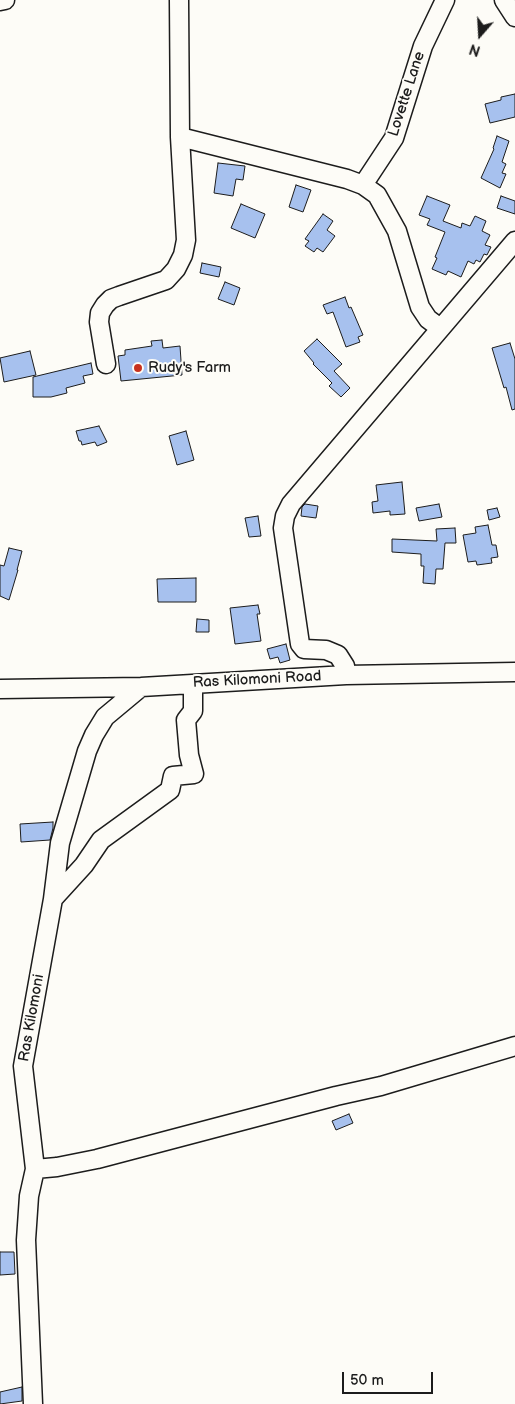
<!DOCTYPE html>
<html>
<head>
<meta charset="utf-8">
<style>
	body { margin:0 }
	#map { position:relative; width:515px; height:1404px; overflow:hidden; background:#fdfcf7; font-family:"Balsamiq Sans",sans-serif }
	canvas { display:block }
	.north { position:absolute; left:455px; top:10px; width:50px; height:50px; -webkit-text-stroke:4px #fdfcf7; paint-order:stroke; rotate:199deg; font-size:14px; font-weight:700; line-height:20px; text-align:center; color:#1c1c1c }
	.north::after { content:''; display:block; margin:auto; width:18px; height:22px; background:#1c1c1c; clip-path:polygon(50% 0,100% 100%,50% 72%,0 100%) }
	.scale { position:absolute; left:342px; top:1372px; width:91px; height:22px; box-sizing:border-box; border:2px solid #1c1c1c; border-top:0; padding-left:6px; font-size:15px; line-height:18px; white-space:nowrap; color:#1c1c1c; -webkit-text-stroke:4px #fdfcf7; paint-order:stroke }
</style>
</head>
<body>
<div id="map">
<canvas width="515" height="1404"></canvas>
<div class="north">N</div>
<div class="scale">50 m</div>
</div>
<script>
const ctx = document.querySelector('canvas').getContext('2d');
ctx.lineJoin = 'round';
function fillPath(path, color) { ctx.fillStyle = color; ctx.fill(path, 'evenodd'); }
const poly = rows => new Path2D(rows.map(r => 'M' + r).join(''));
function stroke(path, color, width, dash) { ctx.strokeStyle = color; ctx.lineWidth = width; ctx.lineCap = dash ? 'butt' : 'round'; ctx.setLineDash(dash || []); ctx.stroke(path); }
function drawText(font, color, halo, rows, align = 'center') {
  ctx.font = font + ' "Balsamiq Sans",sans-serif'; ctx.lineWidth = 4; ctx.setLineDash([]); ctx.textBaseline = 'middle'; ctx.strokeStyle = halo; ctx.fillStyle = color; for (const [text, x, y, turn = 0] of rows) {
    ctx.save(); ctx.translate(x, y); ctx.rotate((+turn || 0) * Math.PI / 180); ctx.textAlign = isNaN(turn) ? turn : align; if (halo) ctx.strokeText(text, 0, 0); ctx.fillText(text, 0, 0); ctx.restore();
  }
}
const building = poly([
	[515,94,515,117,490,123,485,104,501,100,501,97,515,94],
	[497,136,509,141,502,162,506,164,502,173,506,174,500,188,481,178,494,149,493,148,497,136],
	[218,163,245,166,243,180,236,179,233,196,214,193,218,163],
	[296,185,311,190,303,212,289,207,296,185],
	[427,196,450,205,443,221,461,228,462,223,470,226,475,216,486,221,482,231,490,235,485,245,491,247,487,255,484,254,480,262,476,260,474,264,468,261,461,277,448,271,446,275,432,269,437,258,435,257,445,232,427,225,430,219,419,215,427,196],
	[501,196,515,201,515,214,497,208,501,196],
	[241,204,265,214,255,238,231,228,241,204],
	[323,214,333,221,327,230,335,236,323,252,317,248,314,252,305,246,309,241,305,239,323,214],
	[202,263,221,267,219,277,200,273,202,263],
	[225,282,240,288,234,305,218,299,225,282],
	[345,297,349,308,351,307,363,335,358,337,360,342,346,347,333,312,327,314,323,305,345,297],
	[317,339,342,364,334,371,350,388,341,397,329,386,332,383,313,364,314,363,304,351,317,339],
	[162,340,163,348,180,346,182,375,121,381,118,356,125,355,125,350,152,346,151,341,162,340],
	[510,343,515,359,515,409,512,410,506,387,504,388,492,348,510,343],
	[30,351,36,375,4,382,0,358,30,351],
	[91,363,93,374,83,376,85,383,66,388,67,393,51,397,33,397,33,377,91,363],
	[99,426,107,442,97,446,95,442,82,445,81,441,79,441,76,431,99,426],
	[186,431,194,460,177,465,169,436,186,431],
	[402,482,405,514,390,515,390,511,373,513,372,502,378,501,376,485,402,482],
	[305,504,318,506,316,518,301,516,302,507,305,504],
	[439,504,442,517,419,521,416,508,439,504],
	[497,508,500,517,489,520,487,510,497,508],
	[258,516,261,536,249,537,245,518,258,516],
	[488,525,492,545,496,545,498,557,491,558,492,563,477,565,476,561,468,562,463,535,476,533,475,527,488,525],
	[455,528,456,543,445,543,443,569,436,569,435,584,423,583,424,566,421,566,421,554,392,552,392,539,437,541,436,529,455,528],
	[9,548,22,551,17,570,18,570,9,600,0,596,0,565,4,566,9,548],
	[196,578,196,602,158,602,157,579,196,578],
	[258,605,260,614,257,614,261,641,235,644,230,608,258,605],
	[197,619,209,620,209,632,196,632,197,619],
	[286,644,290,660,280,663,278,657,270,659,267,649,286,644],
	[53,822,53,828,50,840,21,842,20,824,53,822],
	[349,1114,353,1123,336,1130,332,1121,349,1114],
	[0,1252,14,1252,15,1274,0,1275,0,1252],
	[22,1387,22,1401,0,1404,0,1392,22,1387]
]);
const minor = poly([
	[504,0,515,17],
	[0,1,5,0],
	[180,137,347,179,363,185,377,195,397,231,420,307,428,319,440,328],
	[363,185,394,138,423,46,445,0],
	[106,364,99,322,100,313,105,305,111,299,119,296,166,280,176,269,183,255,186,240,180,137,179,0],
	[346,675,345,666,338,655,326,650,304,649,300,644,283,528,285,516,291,504,515,241],
	[0,689,141,687,346,675,515,672],
	[53,899,84,865,101,840,170,790,173,776,194,774,189,755,186,720,193,711,193,684],
	[35,1169,57,1167,97,1159,336,1096,381,1086,515,1046],
	[33,1404,26,1240,29,1196,35,1169,23,1066,53,899,60,843,87,751,94,735,105,717,141,687]
]);
const markers = [
	[138,368,5,"#c8321e"]
];
const streetNames = [
	["Lovette Lane",407,94,-72],
	["Ras Kilomoni Road",257,680,-3],
	["Ras Kilomoni",32,1018,-80]
];
const poiNames = [
	["Rudy's Farm",148,368]
];
fillPath(building, '#a7c1ee');
stroke(building, '#1c1c1c', 1);
stroke(minor, '#1c1c1c', 21);
stroke(minor, '#fdfcf7', 18);
for (const [x, y, r, color] of markers) { const dot = new Path2D(); dot.arc(x, y, r, 0, 2 * Math.PI); ctx.fillStyle = color; ctx.fill(dot); stroke(dot, '#fdfcf7', 2); }
drawText('15px', '#1c1c1c', '#fdfcf7', streetNames);
drawText('15px', '#1c1c1c', '#fdfcf7', poiNames, 'left');
</script>
</body>
</html>
